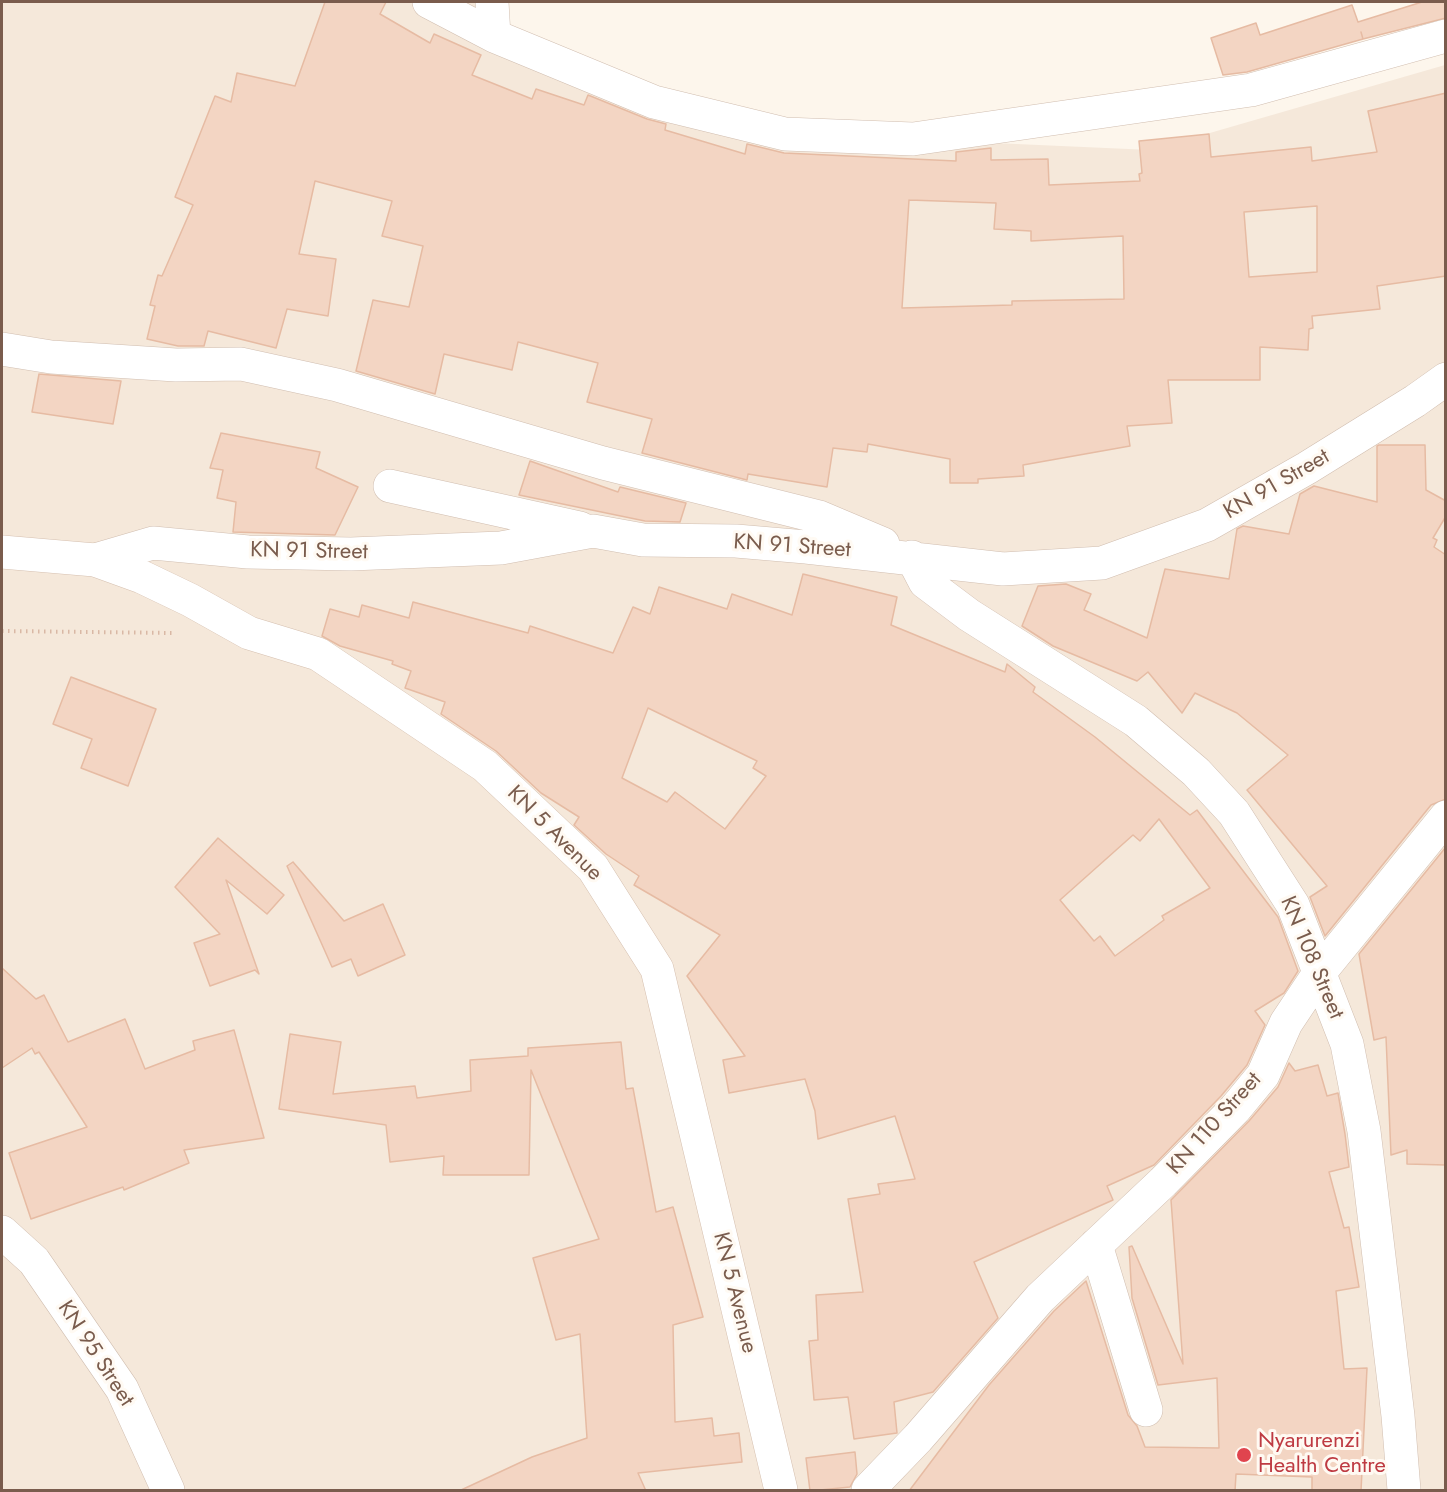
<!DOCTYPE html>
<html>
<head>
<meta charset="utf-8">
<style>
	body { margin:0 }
	#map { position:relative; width:1447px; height:1492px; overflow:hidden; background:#fdf6ec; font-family:Jost,sans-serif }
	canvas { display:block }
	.frame { position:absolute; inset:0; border:3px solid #7a5c4d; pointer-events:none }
</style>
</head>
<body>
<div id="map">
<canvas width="1447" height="1492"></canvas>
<div class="frame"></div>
</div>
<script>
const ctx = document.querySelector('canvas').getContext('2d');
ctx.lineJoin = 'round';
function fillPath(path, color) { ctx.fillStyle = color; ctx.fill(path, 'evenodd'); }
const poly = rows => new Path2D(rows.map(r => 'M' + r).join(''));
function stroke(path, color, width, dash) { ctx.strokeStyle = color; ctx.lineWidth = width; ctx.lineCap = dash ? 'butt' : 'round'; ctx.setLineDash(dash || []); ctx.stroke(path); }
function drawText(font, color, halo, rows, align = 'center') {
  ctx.font = font + ' Jost,sans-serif'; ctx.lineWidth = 6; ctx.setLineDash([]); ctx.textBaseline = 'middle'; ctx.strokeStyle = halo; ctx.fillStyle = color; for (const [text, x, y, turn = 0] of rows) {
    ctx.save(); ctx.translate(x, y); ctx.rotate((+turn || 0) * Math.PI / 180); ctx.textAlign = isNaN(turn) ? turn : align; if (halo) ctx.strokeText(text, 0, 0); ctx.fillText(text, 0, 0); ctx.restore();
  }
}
const residential = poly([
	[2,2,492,2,494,36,724,131,1151,150,1445,65,1445,1490,2,1490]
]);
const building = poly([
	[325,2,386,2,380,14,430,43,434,34,481,55,472,75,532,99,536,89,584,105,588,95,647,119,666,124,665,130,745,154,747,144,784,153,956,161,956,152,991,148,991,160,1048,159,1049,185,1140,181,1139,174,1142,173,1139,141,1209,134,1211,157,1311,147,1312,161,1377,152,1368,111,1446,93,1446,276,1377,286,1380,309,1312,316,1313,328,1309,329,1308,350,1260,347,1260,380,1168,380,1172,423,1127,426,1130,446,1023,465,1024,476,978,479,978,483,950,483,950,459,868,444,867,452,833,448,827,487,748,474,747,480,642,453,652,419,587,402,598,363,518,342,512,370,444,354,435,394,356,371,373,300,409,307,423,246,382,236,392,201,315,181,299,254,336,259,328,316,287,309,276,348,208,331,204,346,178,346,147,339,155,306,150,305,158,275,162,276,193,205,175,197,215,96,231,102,237,73,295,86,325,2],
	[909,200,996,203,994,229,1031,231,1031,241,1123,236,1124,299,1012,301,1012,305,902,308,909,200],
	[1317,206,1317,272,1249,277,1244,212,1317,206],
	[1422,2,1446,2,1446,18,1363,39,1361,32,1363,39,1247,72,1223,75,1211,38,1256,23,1260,35,1352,5,1358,22,1422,2],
	[39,374,121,381,113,424,32,412,39,374],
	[221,433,320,452,316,468,358,487,335,535,233,532,236,502,217,498,223,470,210,468,221,433],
	[1379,445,1425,445,1426,490,1446,501,1446,516,1433,538,1437,540,1434,547,1446,555,1446,799,1431,805,1325,936,1310,897,1327,886,1247,790,1288,755,1237,713,1195,693,1182,713,1148,672,1137,681,1053,646,1022,626,1038,586,1066,584,1091,594,1084,610,1147,638,1165,569,1229,579,1237,529,1243,526,1289,534,1300,494,1314,486,1377,502,1377,446,1379,445],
	[530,461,618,492,620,487,686,503,680,522,645,521,519,495,530,461],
	[803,574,897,597,891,625,1005,672,1007,664,1035,687,1033,692,1095,737,1190,815,1197,810,1278,917,1298,971,1284,993,1255,1011,1265,1025,1247,1065,1221,1096,1154,1165,1107,1186,1113,1200,974,1262,998,1318,933,1392,894,1402,897,1433,854,1439,848,1397,814,1400,809,1341,818,1340,816,1295,863,1292,848,1199,880,1194,878,1184,915,1179,895,1116,818,1139,815,1111,805,1079,729,1093,723,1060,745,1056,687,976,720,935,634,885,639,876,606,854,574,825,579,817,541,793,496,751,441,714,445,702,405,688,411,671,392,664,393,661,340,646,322,636,330,609,359,617,362,605,409,618,413,602,528,633,530,626,613,653,633,607,650,614,659,587,727,609,732,594,792,615,803,574],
	[648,708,757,761,753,768,766,776,725,829,675,792,667,802,622,778,648,708],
	[1159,819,1210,888,1162,916,1164,920,1115,956,1100,936,1094,941,1060,900,1133,835,1140,841,1159,819],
	[71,677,156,709,128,786,81,768,92,739,53,724,71,677],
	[218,838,284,895,267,914,226,880,259,974,255,970,210,986,194,943,220,934,175,887,218,838],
	[1446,847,1446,1165,1407,1164,1407,1150,1391,1155,1386,1037,1374,1040,1359,954,1446,847],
	[293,862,344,921,383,904,405,955,358,976,351,959,332,967,287,866,293,862],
	[2,968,36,999,44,995,68,1042,125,1019,145,1069,195,1050,193,1041,234,1030,264,1138,184,1150,189,1163,124,1190,123,1187,31,1219,9,1153,87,1127,39,1052,35,1054,32,1048,2,1068,2,968],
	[290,1034,341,1042,333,1094,415,1086,417,1098,471,1091,470,1060,528,1056,528,1048,621,1042,626,1089,633,1088,656,1212,673,1207,703,1317,673,1325,675,1422,712,1418,714,1436,739,1433,742,1462,638,1473,646,1491,459,1491,532,1457,587,1438,580,1334,556,1340,533,1258,599,1239,531,1070,529,1175,443,1175,444,1156,390,1162,386,1125,279,1109,290,1034],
	[1289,1063,1295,1071,1318,1065,1327,1096,1338,1093,1345,1134,1349,1167,1329,1172,1344,1228,1349,1227,1359,1287,1336,1291,1344,1369,1367,1368,1361,1491,1312,1491,1312,1477,1236,1474,1235,1491,909,1491,989,1385,1054,1311,1086,1281,1128,1415,1137,1426,1145,1447,1219,1448,1217,1378,1158,1385,1132,1298,1129,1247,1132,1246,1183,1364,1171,1200,1249,1121,1278,1087,1289,1063],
	[855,1452,857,1474,850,1487,810,1491,806,1458,855,1452]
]);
const path = poly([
	[2,631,174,633]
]);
const street = poly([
	[429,2,494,36,654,102,785,134,913,139,1251,90,1446,36],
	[492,2,494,36],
	[2,349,51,357,176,365,241,364,337,385,603,463,819,517,883,544],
	[390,486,580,528],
	[912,557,925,582,969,615,1136,721,1196,772,1234,813,1293,905,1347,1044,1364,1131,1398,1416,1404,1490],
	[95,560,153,543,248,552,351,554,501,548,593,531,643,540,736,541,806,547,1003,569,1102,563,1207,525,1307,468,1415,401,1446,379],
	[2,1232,34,1261,122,1389,168,1490],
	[1096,1245,1146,1410],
	[868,1490,918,1438,1040,1298,1163,1182,1235,1109,1263,1075,1286,1023,1320,972,1446,817]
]);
const secondary = poly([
	[2,552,95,560,142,577,190,600,249,633,318,654,485,766,593,868,657,969,781,1490]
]);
const markers = [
	[1244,1455,8,"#e0444e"]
];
const streetNames = [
	["KN 91 Street",1277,485,-30],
	["KN 91 Street",792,547,4],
	["KN 91 Street",309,552,1],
	["KN 5 Avenue",554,834,45],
	["KN 108 Street",1311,958,67],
	["KN 110 Street",1215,1124,-48],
	["KN 5 Avenue",734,1293,76],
	["KN 95 Street",95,1354,57]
];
const healthNames = [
	["Nyarurenzi",1258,1442],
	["Health Centre",1258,1467]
];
fillPath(residential, '#f5e8da');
fillPath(building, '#f3d5c3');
stroke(building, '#e6bba3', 1.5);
stroke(street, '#d1beb0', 34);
stroke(secondary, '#d6c0b0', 34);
stroke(path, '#d9b8a5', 4, [1.5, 4.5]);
stroke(street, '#fff', 33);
stroke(secondary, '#fff', 33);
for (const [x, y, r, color] of markers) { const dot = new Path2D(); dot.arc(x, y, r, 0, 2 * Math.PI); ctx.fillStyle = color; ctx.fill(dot); stroke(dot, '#fffaf3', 2); }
drawText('22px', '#7a5c4d', '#fffaf3', streetNames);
drawText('22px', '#be3a42', '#fffaf3', healthNames, 'left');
</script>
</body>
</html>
